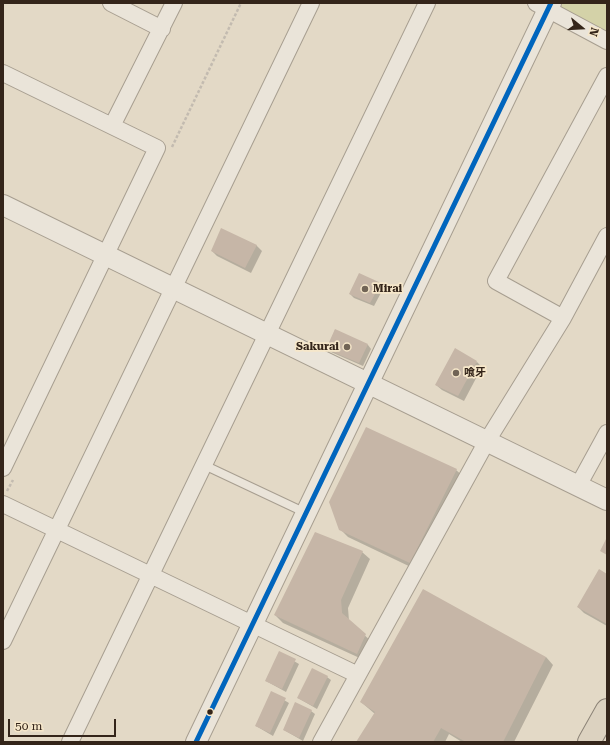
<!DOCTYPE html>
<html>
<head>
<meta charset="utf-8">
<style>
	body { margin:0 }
	#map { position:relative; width:610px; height:745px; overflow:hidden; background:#e3d9c6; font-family:"Roboto Serif",serif }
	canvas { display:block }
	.frame { position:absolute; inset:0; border:4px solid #34251a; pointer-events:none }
	.north { position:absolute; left:562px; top:8px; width:40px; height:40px; -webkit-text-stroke:3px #f6e7ca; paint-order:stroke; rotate:108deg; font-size:11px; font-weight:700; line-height:16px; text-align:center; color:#34251a }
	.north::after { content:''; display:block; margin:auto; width:14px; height:18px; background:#34251a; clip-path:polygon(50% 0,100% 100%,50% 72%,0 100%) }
	.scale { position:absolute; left:8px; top:719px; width:108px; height:18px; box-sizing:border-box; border:2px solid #34251a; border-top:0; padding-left:5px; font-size:12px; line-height:14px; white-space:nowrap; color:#34251a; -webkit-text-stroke:3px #f6e7ca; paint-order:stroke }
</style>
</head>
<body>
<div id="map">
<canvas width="610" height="745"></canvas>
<div class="frame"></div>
<div class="north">N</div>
<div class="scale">50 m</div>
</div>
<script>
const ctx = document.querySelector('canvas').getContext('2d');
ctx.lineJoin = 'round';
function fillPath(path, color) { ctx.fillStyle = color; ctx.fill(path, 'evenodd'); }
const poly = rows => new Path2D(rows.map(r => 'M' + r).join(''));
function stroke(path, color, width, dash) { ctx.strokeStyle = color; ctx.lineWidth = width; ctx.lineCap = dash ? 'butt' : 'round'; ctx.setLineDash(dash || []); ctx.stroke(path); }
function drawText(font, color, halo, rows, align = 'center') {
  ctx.font = font + ' "Roboto Serif","Noto Sans JP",serif'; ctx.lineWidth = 3.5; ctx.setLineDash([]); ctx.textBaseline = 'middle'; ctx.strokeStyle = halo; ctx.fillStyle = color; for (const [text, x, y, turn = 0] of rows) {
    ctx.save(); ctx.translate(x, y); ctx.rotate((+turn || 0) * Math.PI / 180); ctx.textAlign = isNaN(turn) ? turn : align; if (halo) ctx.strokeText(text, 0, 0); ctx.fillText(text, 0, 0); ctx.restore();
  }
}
const green = poly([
	[559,3,607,3,607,36,559,11]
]);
const shadow = poly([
	[256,245,262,251,251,273,217,256,212,251],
	[380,284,384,287,374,306,354,298,350,294],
	[335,330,368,345,371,349,363,366,331,352,327,349],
	[477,362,482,367,464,401,442,390,436,385],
	[456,470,464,477,417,570,348,537,340,529],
	[362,552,370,559,348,608,349,621,373,643,364,660,283,623,275,615],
	[607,576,607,626,584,613,578,607],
	[280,653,299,664,286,692,266,681],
	[546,657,553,665,514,742,462,742,449,734,445,742,357,742,375,714,361,702],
	[327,677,331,680,317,709,298,698],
	[272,693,289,703,273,736,256,726],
	[311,711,315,714,303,741,284,730]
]);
const building = poly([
	[221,228,257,245,245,268,211,251],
	[359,273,381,283,370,303,349,294],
	[335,329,368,344,359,363,326,349],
	[455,348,477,361,458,396,435,385],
	[366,427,457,469,410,563,339,530,329,502],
	[315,532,363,551,341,600,342,613,366,634,357,654,274,615],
	[607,537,607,555,600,551],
	[599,569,607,574,607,624,577,607],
	[423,589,546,657,503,742,466,742,441,728,433,742,356,742,375,712,360,702],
	[279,651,296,659,282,689,265,681],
	[312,668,328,676,313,706,297,698],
	[271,691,286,698,270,733,255,726],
	[295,702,312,710,299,738,283,730]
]);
const path = poly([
	[172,147,241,3],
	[7,491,13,480]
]);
const service = poly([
	[204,465,306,513]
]);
const minor = poly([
	[111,3,162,29],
	[536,3,607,41],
	[3,73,157,148,3,468],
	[112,126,174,3],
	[563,318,496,281,607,76],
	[578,486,607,433],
	[3,504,358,675],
	[3,641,311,3],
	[70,742,427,3],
	[321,742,487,441,563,318,607,236]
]);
const tertiary = poly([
	[3,205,607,500],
	[196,742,551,3]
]);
const trunk = poly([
	[589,742,607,710]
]);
const bus1 = poly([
	[196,742,551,3]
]);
const markers = [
	[365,289,4,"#716456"],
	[347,347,4,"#716456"],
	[456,373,4,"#716456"],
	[210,712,3.5,"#34251a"]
];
const poiNames = [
	["Mirai",373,289],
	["Sakurai",339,347,"right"],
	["喰牙",464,373]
];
fillPath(green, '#d4d2a8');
fillPath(shadow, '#0003');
fillPath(building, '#c6b6a7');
stroke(service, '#a79e90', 10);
stroke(minor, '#a79e90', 18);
stroke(tertiary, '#a79e90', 22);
stroke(trunk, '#8c8377', 24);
stroke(path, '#c3bbb0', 2.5, [3, 2]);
stroke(service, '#eae4d9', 8);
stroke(minor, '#eae4d9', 16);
stroke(tertiary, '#eae4d9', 20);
stroke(trunk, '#dcd2c0', 22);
stroke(bus1, '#0065bd', 5);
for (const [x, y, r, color] of markers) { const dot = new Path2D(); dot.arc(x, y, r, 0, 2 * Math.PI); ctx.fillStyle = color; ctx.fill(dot); stroke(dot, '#f6e7ca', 1.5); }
drawText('bold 11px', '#34251a', '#f6e7ca', poiNames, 'left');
</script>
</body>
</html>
